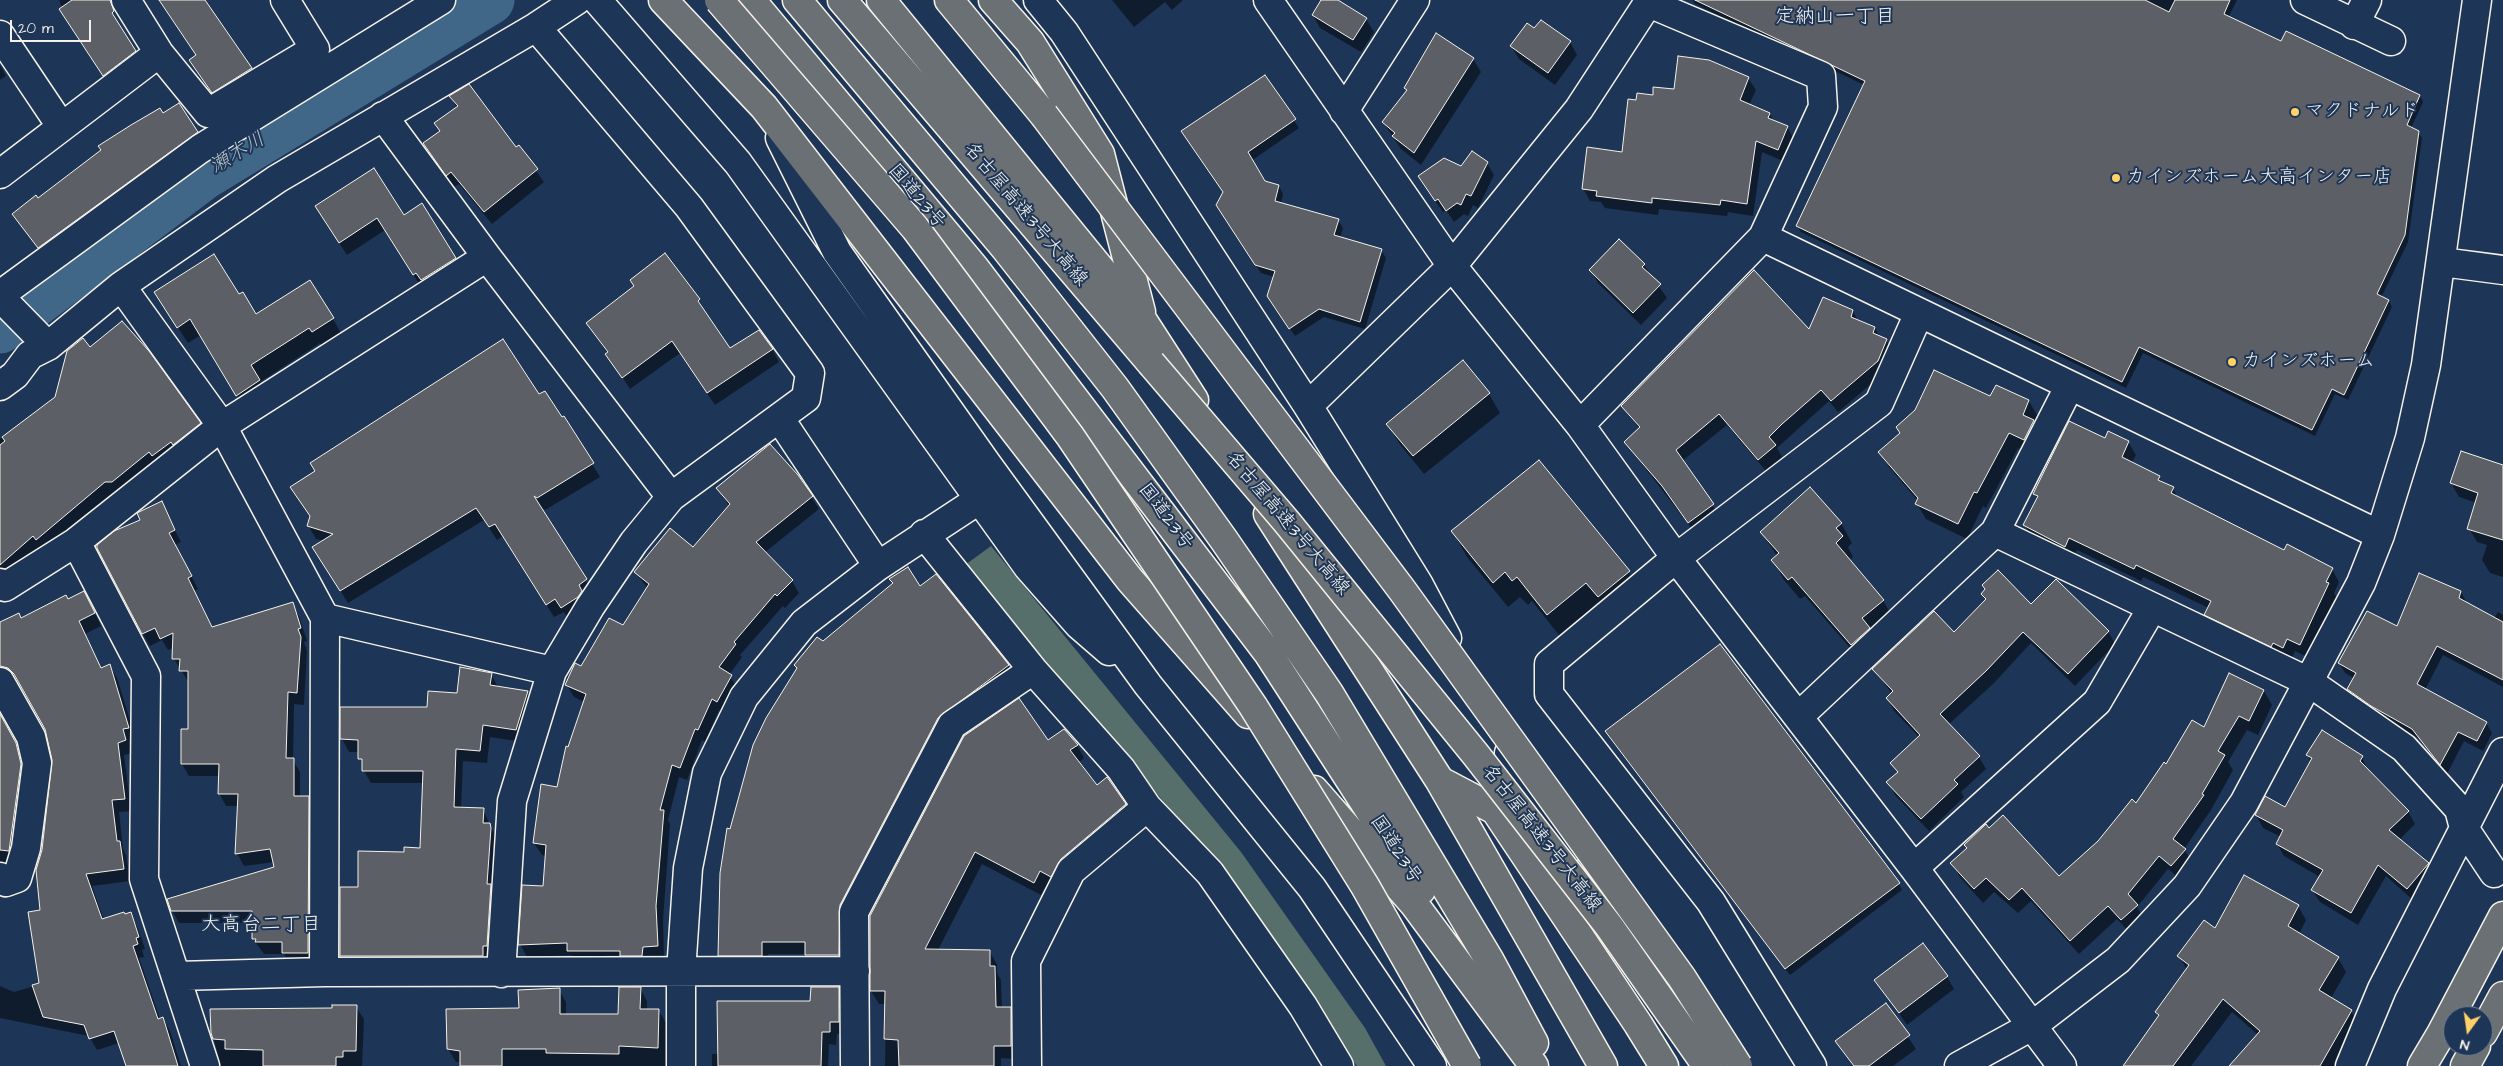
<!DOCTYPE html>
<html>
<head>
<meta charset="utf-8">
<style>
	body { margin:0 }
	#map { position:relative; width:2503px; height:1066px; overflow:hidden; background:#1d3557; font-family:"Architects Daughter",sans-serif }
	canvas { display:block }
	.north { position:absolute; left:2443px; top:1006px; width:50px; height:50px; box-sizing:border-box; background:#1d3557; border:1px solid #738091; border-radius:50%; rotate:194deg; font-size:14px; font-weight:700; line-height:20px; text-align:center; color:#f4f1e8 }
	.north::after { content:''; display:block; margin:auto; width:18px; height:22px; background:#ffd166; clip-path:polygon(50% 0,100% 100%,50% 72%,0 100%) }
	.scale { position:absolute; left:10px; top:20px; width:81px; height:22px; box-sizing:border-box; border:2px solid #f4f1e8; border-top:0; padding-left:6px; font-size:15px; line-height:18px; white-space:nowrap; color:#f4f1e8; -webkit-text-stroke:4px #1d3557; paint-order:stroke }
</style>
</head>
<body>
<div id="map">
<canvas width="2503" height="1066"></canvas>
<div class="north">N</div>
<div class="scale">20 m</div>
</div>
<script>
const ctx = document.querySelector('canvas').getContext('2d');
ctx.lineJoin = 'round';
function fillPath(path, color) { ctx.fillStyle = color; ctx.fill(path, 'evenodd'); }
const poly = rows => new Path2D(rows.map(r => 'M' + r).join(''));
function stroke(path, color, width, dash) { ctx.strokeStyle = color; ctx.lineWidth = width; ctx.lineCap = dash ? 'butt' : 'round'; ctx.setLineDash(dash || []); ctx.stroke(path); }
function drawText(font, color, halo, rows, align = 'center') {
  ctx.font = font + ' "Architects Daughter","Klee One",sans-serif'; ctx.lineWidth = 4; ctx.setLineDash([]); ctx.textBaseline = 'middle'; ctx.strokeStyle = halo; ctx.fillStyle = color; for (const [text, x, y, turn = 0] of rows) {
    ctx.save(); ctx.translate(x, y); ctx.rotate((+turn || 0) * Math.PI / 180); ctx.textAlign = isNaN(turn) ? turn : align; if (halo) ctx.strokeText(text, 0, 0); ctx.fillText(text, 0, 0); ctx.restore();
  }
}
const green = poly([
	[991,546,1241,852,1365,1028,1386,1066,1357,1066,1248,902,965,565]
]);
const shadow = poly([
	[59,0,101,0,142,64,112,88,68,22],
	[160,0,204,0,258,81,220,104,197,72,197,56],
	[1112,0,1183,0,1172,10,1165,2,1134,27],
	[1322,0,1336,0,1366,19,1374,32,1361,52,1320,28,1313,15],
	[1693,0,2237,0,2228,18,2282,43,2420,96,2423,102,2411,128,2418,132,2422,138,2408,242,2381,298,2389,301,2392,307,2348,400,2335,394,2315,436,2143,353,2126,388,1801,232,1797,226,1864,85,1695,4],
	[1535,30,1570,42,1577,55,1555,85,1519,59,1511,46],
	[1473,59,1481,72,1421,165,1401,149,1383,122,1408,91,1406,88],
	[0,65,6,76,0,80],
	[1265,76,1299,128,1251,161,1264,182,1279,186,1283,194,1281,204,1338,220,1343,228,1340,238,1381,250,1386,258,1365,329,1324,317,1295,336,1274,305,1274,277,1261,273,1222,214,1224,193],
	[1748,78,1756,90,1749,105,1770,114,1774,122,1787,127,1794,139,1785,162,1762,152,1753,216,1728,212,1727,216,1659,209,1658,215,1605,208,1601,202,1590,201,1583,188,1623,153,1638,101,1675,91],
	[451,97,516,149,518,146,544,182,492,224,459,184,454,187,424,144,441,132,457,108],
	[163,115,197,132,205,145,46,260,13,214],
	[1487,163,1494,175,1478,208,1473,205,1468,216,1464,214,1454,222,1446,210,1443,212,1426,188,1462,168],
	[422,205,463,271,421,287,385,230,347,255,324,219,404,216],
	[1644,265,1667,298,1641,325,1598,283,1591,270],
	[239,296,256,316,333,319,342,335,323,348,320,343,260,382,269,397,246,411,201,335,188,343,165,308],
	[699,300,705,313,730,350,772,349,779,362,715,405,680,353,630,389,588,323],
	[1853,311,1858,321,1875,328,1880,338,1886,340,1893,352,1884,373,1838,412,1829,401,1777,448,1782,457,1766,471,1727,425,1682,461,1720,517,1696,534,1625,442,1640,429,1622,406,1809,331],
	[90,348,200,424,207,436,120,494,112,494,44,551,8,576,0,567,0,439,56,397],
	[1996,386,2029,401,2038,417,2035,423,2043,437,2033,455,2018,448,1986,508,1983,506,1967,539,1926,519,1917,504,1918,501,1889,467,1880,452,1991,398],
	[1489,394,1500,413,1424,474,1399,443,1388,424],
	[539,396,592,464,600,477,545,510,540,506,593,593,569,620,564,612,554,617,503,536,497,540,484,520,348,603,321,560,324,541,316,539,308,525],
	[2105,440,2128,442,2136,455,2131,464,2159,477,2163,484,2173,488,2178,498,2285,552,2332,569,2339,582,2334,593,2336,597,2307,657,2295,651,2291,660,2213,627,2206,615,2209,608,2143,577,2141,581,2077,550,2072,558,2032,538,2025,525,2038,499,2034,493],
	[2503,466,2503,577,2490,573,2482,560,2487,545,2477,542,2469,528,2477,503,2459,497,2451,483],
	[797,475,819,509,764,553,792,581,799,593,785,608,783,606,740,655,742,657,729,675,738,689,724,713,719,710,705,742,702,740,687,780,679,777,668,820,670,824,663,920,664,958,576,963,571,955,527,957,520,944,544,887,547,856,542,855,534,843,558,789,584,702,574,697,567,685,623,627,648,589,636,573,693,549,729,506,718,489],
	[161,503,181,542,175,545,198,589,194,591,212,629,292,604,299,616,307,641,304,642,307,651,304,705,294,704,293,760,300,772,300,797,308,798,315,810,315,965,290,965,284,954,264,954,253,939,253,923,179,923,173,912,258,912,258,909,172,910,276,868,274,862,244,866,237,853,238,806,226,806,219,793,220,776,189,776,182,764,189,731,189,683,174,659,174,648,168,650,162,640,150,646,143,634,142,520],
	[1841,523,1852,543,1848,547,1853,557,1849,561,1883,600,1894,620,1864,664,1805,596,1800,599,1784,580,1773,560,1777,556,1761,532],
	[1453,532,1629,572,1643,597,1562,639,1532,601,1528,605,1520,597,1508,607,1467,557],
	[936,576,1008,666,1015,678,945,730,845,967,813,967,806,954,768,954,768,968,727,968,720,955,731,830,797,669,795,665,823,643,920,587],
	[2461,592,2467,603,2494,618,2498,612,2503,615,2503,687,2443,655,2425,690,2486,723,2492,733,2483,751,2464,741,2447,774,2420,739,2379,717,2354,700,2348,689,2354,678,2345,673,2339,663],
	[1982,594,2031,606,2108,631,2115,644,2075,686,2031,643,1993,684,1948,725,1979,757,1986,769,1961,792,1964,797,1929,831,1895,795,1888,782,1898,773,1892,764,1919,737,1894,711,1887,698,1892,694,1874,669,1954,634,1987,601],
	[67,601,91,605,101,626,85,634,102,669,110,666,117,678,136,740,129,742,132,753,124,755,131,811,119,812,123,849,126,855,130,881,92,886,104,920,130,914,137,926,145,949,142,950,144,957,139,958,160,1019,163,1018,170,1031,181,1066,128,1066,119,1043,97,1050,89,1036,0,1018,0,986,14,992,41,984,43,850,54,760,46,729,22,686,17,681,8,678,0,681,0,631],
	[491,674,498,687,527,692,534,704,523,742,490,737,487,763,463,761,461,809,483,810,496,837,494,958,348,968,341,956,341,888,359,888,405,854,421,849,424,783,371,783,364,771,360,752,349,752,342,739,428,708,458,694],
	[2264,691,2272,705,2258,735,2247,730,2228,762,2233,770,2211,810,2184,849,2193,864,2180,879,2168,869,2137,907,2145,920,2130,933,2117,919,2079,954,2031,901,2018,913,1994,892,1983,903,1960,877,1952,863,2059,878,2137,804,2166,766,2204,728],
	[0,716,23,756,28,777,10,862,0,868],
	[1610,737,1899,884,1902,890,1790,975],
	[1048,742,1077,745,1084,758,1078,763,1097,787,1107,779,1132,818,1058,889,1048,883,1041,895,982,864,938,950,989,951,997,964,997,973,1001,980,1002,1008,1010,1008,1017,1021,1018,1059,1001,1058,1001,1066,885,1066,886,1004,879,1004,871,991],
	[2307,755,2362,757,2368,771,2408,811,2415,824,2399,840,2428,864,2435,876,2414,901,2386,876,2358,925,2320,902,2312,890,2320,877,2284,856,2277,844,2281,837,2263,828,2256,815,2285,809,2311,762],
	[2298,906,2306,920,2299,934,2338,958,2346,972,2331,998,2351,1011,2360,1025,2336,1066,2231,1066,2258,1035,2232,1012,2191,1066,2124,1066,2159,1017,2156,1012,2187,970,2179,956,2216,930],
	[1947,977,1954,989,1907,1025,1876,980],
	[640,988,647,1001,647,1010,659,1011,666,1023,666,1066,462,1066,462,1062,456,1062,448,1049,559,990,566,1002,566,1016,620,1015],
	[838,988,845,1000,846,1034,837,1034,836,1045,829,1044,828,1066,712,1066,712,1054,719,1054],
	[1886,1004,1916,1049,1893,1066,1853,1066,1837,1041],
	[356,1007,364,1019,362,1066,221,1066,212,1032]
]);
const river = poly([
	[0,329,204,175,490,0]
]);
const building = poly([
	[72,0,110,0,114,11,112,13,136,51,103,76,59,9,72,0],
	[159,0,205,0,252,68,212,93,189,60,196,55,159,0],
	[1321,0,1338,0,1367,18,1353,40,1312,15,1321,0],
	[1695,0,2145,0,2169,12,2175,0,2230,0,2224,14,2281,41,2286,31,2420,95,2407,125,2419,131,2405,235,2377,294,2389,300,2344,395,2332,389,2312,430,2139,347,2122,382,1796,226,1865,81,1695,0],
	[1541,20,1571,41,1548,73,1510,46,1527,23,1534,28,1541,20],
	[1436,33,1474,58,1414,153,1392,136,1395,133,1382,122,1407,90,1404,88,1436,33],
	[1678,56,1709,60,1749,77,1740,100,1770,113,1768,118,1788,126,1778,150,1756,141,1747,204,1721,200,1720,205,1652,198,1652,203,1596,196,1597,191,1582,189,1587,147,1622,152,1628,99,1636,100,1637,93,1653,95,1653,87,1674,89,1678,56],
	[1265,75,1296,119,1248,152,1265,181,1279,185,1275,201,1339,219,1334,235,1382,249,1360,322,1319,309,1289,329,1267,296,1275,271,1255,265,1216,205,1223,192,1181,131,1265,75],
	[469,84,516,147,519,145,538,169,484,212,451,172,446,176,423,143,440,131,434,123,458,106,449,96,469,84],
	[179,103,198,132,38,248,12,214,36,195,38,198,101,150,98,146,131,125,160,108,163,113,179,103],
	[1472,151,1488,162,1471,196,1466,194,1461,205,1457,203,1446,211,1438,199,1435,201,1418,176,1444,158,1461,166,1472,151],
	[374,168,404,215,422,203,456,258,421,280,416,273,413,275,377,218,339,243,315,206,374,168],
	[1619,239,1645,264,1642,267,1661,284,1633,313,1589,270,1619,239],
	[665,253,700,299,698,301,730,348,759,330,773,349,707,393,672,341,622,378,605,354,608,352,586,323,634,286,630,280,665,253],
	[214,254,239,294,243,292,256,314,310,280,334,318,312,332,309,328,251,365,260,380,236,396,190,319,177,328,154,292,214,254],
	[1754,270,1809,329,1823,297,1853,310,1851,317,1875,327,1873,333,1887,339,1878,361,1831,401,1821,390,1782,424,1769,437,1776,445,1758,460,1719,414,1676,450,1714,504,1688,523,1662,486,1624,442,1640,427,1621,406,1754,270],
	[122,321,149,351,201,423,173,445,171,442,152,456,149,452,112,482,105,482,36,540,33,536,0,565,0,445,5,441,2,437,55,397,67,351,83,338,90,347,122,321],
	[503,339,539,394,545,391,562,417,564,416,594,463,537,498,534,496,587,579,579,585,582,591,578,597,561,608,555,599,546,605,495,524,489,527,476,508,340,591,312,547,333,534,307,526,310,516,290,487,315,471,310,463,503,339],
	[1463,360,1490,393,1413,456,1386,424,1463,360],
	[1934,370,1990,396,1996,385,2029,400,2023,415,2034,420,2024,440,2009,433,1977,493,1974,492,1958,524,1915,504,1918,498,1878,452,1900,433,1896,427,1915,410,1934,370],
	[2069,421,2105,438,2108,431,2129,441,2122,457,2160,476,2158,480,2174,487,2171,493,2284,550,2287,544,2333,568,2326,582,2329,583,2300,645,2287,639,2283,648,2273,643,2271,647,2204,615,2211,601,2136,565,2134,569,2069,538,2065,547,2023,525,2038,496,2033,494,2069,421],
	[770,444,798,475,813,496,756,542,793,580,777,596,775,594,734,642,736,644,719,667,732,675,717,702,712,699,698,730,695,729,680,768,672,765,660,810,664,810,656,906,658,946,643,947,642,956,620,956,620,951,567,951,567,943,518,945,522,885,543,886,546,845,533,843,541,784,557,787,566,746,568,747,586,694,565,685,575,663,581,666,609,618,623,625,649,584,634,572,670,528,693,547,730,504,716,488,770,444],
	[2461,451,2503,465,2503,540,2467,529,2478,493,2450,483,2461,451],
	[1539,460,1630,571,1598,597,1586,583,1547,615,1517,577,1512,581,1505,572,1493,583,1451,531,1539,460],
	[1810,487,1842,523,1836,528,1843,536,1836,543,1884,600,1862,618,1870,628,1851,645,1792,577,1788,580,1771,560,1779,553,1760,532,1810,487],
	[162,501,175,530,169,533,192,576,188,578,212,627,293,602,301,628,298,629,301,637,297,693,288,692,286,758,294,758,294,796,309,796,308,953,282,953,282,942,255,942,256,939,252,939,252,911,171,911,167,899,274,867,270,849,235,854,238,794,218,794,219,764,181,764,181,729,188,729,188,671,179,671,180,659,172,659,173,633,160,639,155,628,142,634,97,548,97,545,114,531,140,520,137,513,139,512,162,501],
	[908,567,920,586,936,574,1009,665,938,718,840,905,839,955,805,955,805,942,762,942,762,956,718,956,720,873,727,828,730,829,753,745,766,718,797,668,794,665,817,637,823,641,893,583,889,579,908,567],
	[1998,570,2031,604,2056,579,2109,631,2068,674,2023,632,1986,671,1940,714,1980,756,1954,780,1958,784,1921,819,1886,782,1898,772,1890,763,1920,735,1886,698,1893,691,1872,669,1934,611,1954,632,1986,599,1981,594,1985,589,1982,585,1998,570],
	[2419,573,2461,591,2459,598,2503,622,2503,680,2437,646,2417,684,2487,722,2477,741,2458,732,2440,765,2412,729,2371,706,2347,689,2356,673,2338,663,2367,611,2397,626,2419,573],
	[84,591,95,613,79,621,101,668,110,664,129,728,123,729,126,740,118,743,125,799,112,800,117,841,120,841,124,869,86,874,102,919,124,912,125,914,131,912,139,937,136,938,138,944,133,946,158,1019,163,1017,178,1066,126,1066,114,1031,89,1039,84,1025,43,1017,32,985,39,983,28,912,40,910,36,870,42,850,52,760,45,729,14,674,8,668,0,666,0,622,19,613,21,618,66,595,68,599,84,591],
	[1720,644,1900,883,1785,969,1605,731,1720,644],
	[460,667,492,673,490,685,528,691,516,730,483,725,480,751,456,749,454,807,484,808,483,823,490,823,491,828,487,884,491,884,487,946,483,946,483,956,340,956,340,887,358,887,358,851,404,852,404,847,420,848,423,771,362,771,362,759,358,759,358,740,340,739,340,707,427,707,428,691,457,693,460,667],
	[2229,673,2264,690,2249,721,2239,716,2218,751,2225,755,2202,794,2204,795,2173,839,2186,849,2171,866,2159,856,2128,894,2138,905,2121,920,2108,906,2070,941,2022,888,2009,900,1986,878,1974,889,1950,863,1967,848,1964,845,1986,824,1989,828,2003,815,2059,876,2098,841,2132,799,2136,803,2164,762,2166,764,2192,720,2204,727,2229,673],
	[1019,698,1048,740,1064,729,1078,745,1070,750,1097,785,1107,777,1126,804,1061,859,1051,877,1040,871,1034,883,975,852,925,949,990,950,990,966,995,966,996,1007,1011,1007,1011,1046,994,1046,994,1066,899,1066,898,1040,884,1039,885,991,870,991,870,916,964,736,1019,698],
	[0,714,16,743,21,764,9,851,0,850,0,714],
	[2322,730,2363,756,2360,761,2409,811,2389,830,2429,863,2407,889,2378,865,2351,913,2311,890,2323,870,2276,844,2283,830,2255,815,2265,796,2285,807,2312,758,2306,755,2322,730],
	[2244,875,2299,905,2288,926,2339,957,2319,990,2352,1010,2320,1066,2229,1066,2260,1031,2223,999,2173,1066,2123,1066,2159,1015,2155,1012,2189,965,2177,956,2204,920,2215,928,2244,875],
	[1923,943,1948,976,1899,1013,1874,980,1923,943],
	[619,987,641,987,640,1009,659,1009,658,1048,619,1046,619,1054,546,1053,546,1049,502,1049,502,1066,460,1066,460,1051,447,1049,446,1009,519,1008,518,990,560,988,560,1014,618,1014,619,987],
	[811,987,839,987,839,1022,830,1022,830,1032,822,1032,821,1066,718,1066,717,1001,810,1001,811,987],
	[1886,1003,1910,1035,1869,1066,1854,1066,1835,1041,1886,1003],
	[332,1005,357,1005,356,1051,343,1051,343,1057,336,1057,336,1066,263,1066,263,1050,225,1049,225,1040,213,1039,211,1033,210,1009,332,1008,332,1005]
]);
const minor = poly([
	[126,0,159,53,208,113,315,49,285,0],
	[597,0,738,163,1028,567,1079,625,1109,651],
	[1038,0,1064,32,1308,406,1419,585,1447,638],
	[1268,0,1452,266,1580,425,1676,558,1914,868,2062,1066],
	[2305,0,2391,41],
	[2354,25,2367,0],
	[0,35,61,126],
	[1344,111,1415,0],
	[383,116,487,257,671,497],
	[780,138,837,252,987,464,1148,685,1312,888,1432,1066],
	[0,174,159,53],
	[1763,237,2380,535],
	[2442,262,2503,270],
	[121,286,222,426,325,618,324,972],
	[0,295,200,149,441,0],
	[0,297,48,346],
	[0,386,15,375,30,355,48,346,121,286,277,179,536,27,577,0],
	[1308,406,1452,266,1579,109,1650,0],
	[780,419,878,566],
	[1580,425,1763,237,1823,107,1821,76,1649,3],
	[1995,532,2309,682,2404,748,2459,809,2464,828,2494,873],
	[924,534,1033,670,1121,769,1147,807,1210,873,1303,1006,1339,1066],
	[76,542,146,676,144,879,205,1066],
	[0,583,5,587,76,542,222,426,487,257],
	[325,618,552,671],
	[0,682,31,737,37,763,26,848,17,878,6,882,0,877],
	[1798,717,1995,532,2069,387],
	[1509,753,1564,856],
	[1914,868,2097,702,2152,608],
	[501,973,512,801,552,671,590,607,634,542,671,497,806,398,810,373,689,207,536,27],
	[177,976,324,972,855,971],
	[681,1066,681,972,688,868,707,773,744,697,804,623,878,566,980,499],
	[855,1066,854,912,952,725,1033,670],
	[1027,1066,1026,961,1071,871,1147,807],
	[1812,1066,1711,902,1549,694,1549,664,1676,558,1879,403,1919,313],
	[1959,1066,2032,1026,2118,960,2187,886,2244,803,2361,583,2380,535,2410,438,2426,365,2477,0],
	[2350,1066,2382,989,2503,752]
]);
const highway = poly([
	[663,0,764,107,1130,580,1248,714],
	[751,0,974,267,1268,653,1421,890],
	[797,0,1005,248,1115,388,1224,540,1329,693,1490,961,1534,1043],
	[842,0,1151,363],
	[881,0,1143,321,1194,400],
	[949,0,1044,115],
	[993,0,1030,42,1100,154,1141,312],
	[1268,514,1440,781,1603,1066],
	[1440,781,1495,810,1638,1024,1664,1066],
	[1314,790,1414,904,1534,1066],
	[2483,1033,2503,996],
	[2422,1066,2441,1034,2503,916],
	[2465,1066,2476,1046]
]);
const highwayBridge = poly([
	[719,0,915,228,1070,436,1253,706,1365,886,1467,1066],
	[1044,115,1402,590,1682,978,1738,1066],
	[1151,363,1286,521,1476,755,1609,926,1707,1066]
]);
const markers = [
	[2295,112,5,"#ffd166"],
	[2116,178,5,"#ffd166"],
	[2232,362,5,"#ffd166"]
];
const poiNames = [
	["マクドナルド",2305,112],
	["カインズホーム大高インター店",2126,178],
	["カインズホーム",2242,362]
];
const streetNames = [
	["国道23号",916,197,50],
	["名古屋高速3号大高線",1025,215,50],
	["国道23号",1165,517,53],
	["名古屋高速3号大高線",1287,524,50],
	["名古屋高速3号大高線",1541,839,52],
	["国道23号",1395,850,57]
];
const neighbourhoodNames = [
	["定納山一丁目",1835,18],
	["大高台二丁目",261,926]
];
const waterNames = [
	["瀬木川",238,154,-31]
];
fillPath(green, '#576f6b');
fillPath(shadow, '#0007');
stroke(river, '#406788', 49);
fillPath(building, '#5d5f67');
stroke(building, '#f4f1e8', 1);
stroke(minor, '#f4f1e8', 31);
stroke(highway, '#f4f1e8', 31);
stroke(minor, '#1d3557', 28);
stroke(highway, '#6a7074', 28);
stroke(highwayBridge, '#f4f1e8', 31, []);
stroke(highwayBridge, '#6a7074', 28);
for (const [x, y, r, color] of markers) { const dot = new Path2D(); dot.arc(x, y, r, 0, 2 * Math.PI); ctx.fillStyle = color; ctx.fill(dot); stroke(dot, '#1d3557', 2); }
drawText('19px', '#f4f1e8', '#1d3557', poiNames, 'left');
drawText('19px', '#f4f1e8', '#1d3557', streetNames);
drawText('20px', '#f4f1e8', '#1d3557', neighbourhoodNames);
drawText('italic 20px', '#b5c1c6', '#1d3557', waterNames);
</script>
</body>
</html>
